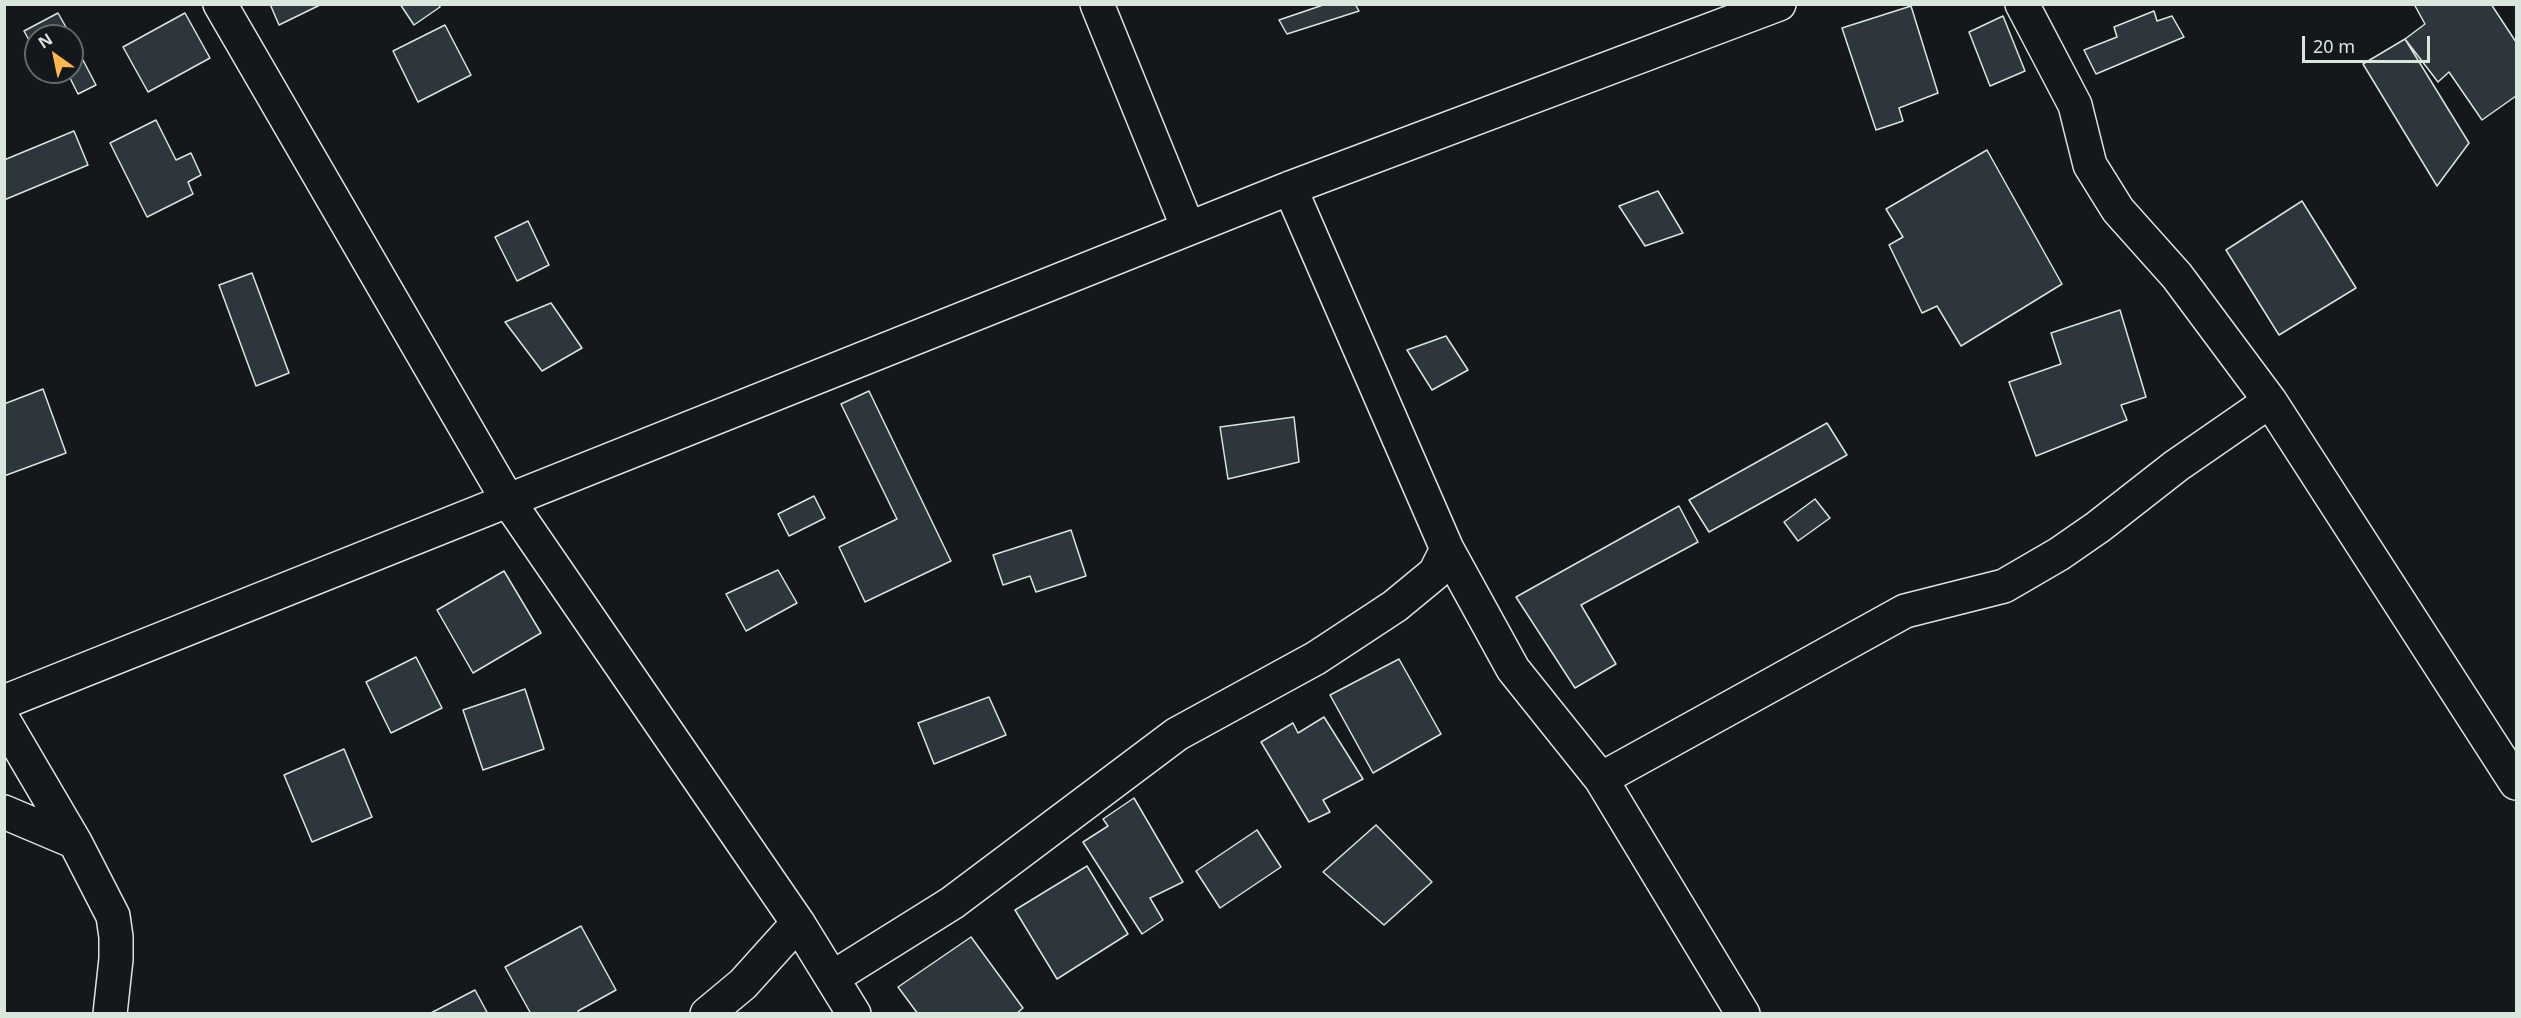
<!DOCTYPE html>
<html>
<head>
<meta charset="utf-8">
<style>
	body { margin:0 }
	#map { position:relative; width:2521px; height:1018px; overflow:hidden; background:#14181c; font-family:"Noto Sans",sans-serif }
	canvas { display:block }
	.frame { position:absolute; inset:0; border:6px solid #d8e6dc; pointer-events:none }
	.north { position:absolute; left:24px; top:24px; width:60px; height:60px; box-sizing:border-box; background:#14181c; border:2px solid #626a69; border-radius:50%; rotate:327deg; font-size:16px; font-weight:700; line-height:24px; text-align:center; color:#d8e6dc }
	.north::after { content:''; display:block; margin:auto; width:21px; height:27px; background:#ffb74d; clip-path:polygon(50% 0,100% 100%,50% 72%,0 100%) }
	.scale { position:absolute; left:2302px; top:36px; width:128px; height:27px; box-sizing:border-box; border:3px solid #d8e6dc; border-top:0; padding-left:8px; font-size:18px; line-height:21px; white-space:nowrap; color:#d8e6dc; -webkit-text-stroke:4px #14181c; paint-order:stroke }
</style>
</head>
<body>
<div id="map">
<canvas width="2521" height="1018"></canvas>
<div class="frame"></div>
<div class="north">N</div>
<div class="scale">20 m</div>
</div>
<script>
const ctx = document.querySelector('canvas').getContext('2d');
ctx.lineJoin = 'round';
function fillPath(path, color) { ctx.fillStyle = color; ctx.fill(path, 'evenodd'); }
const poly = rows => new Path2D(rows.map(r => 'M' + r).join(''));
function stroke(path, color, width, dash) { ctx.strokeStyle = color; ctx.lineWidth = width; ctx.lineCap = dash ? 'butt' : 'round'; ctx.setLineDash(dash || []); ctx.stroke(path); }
const building = poly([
	[270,4,322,4,279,25,270,4],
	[400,4,439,4,440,7,414,25,400,4],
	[1326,4,1355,4,1359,11,1287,34,1279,20,1326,4],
	[2414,4,2491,4,2516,42,2516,96,2482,120,2449,72,2438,82,2405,39,2425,24,2414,4],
	[1911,6,1938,93,1899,108,1903,121,1876,130,1842,28,1911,6],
	[2154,11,2157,21,2172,16,2184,37,2096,74,2084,50,2117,37,2114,27,2154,11],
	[58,13,71,36,36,36,36,53,24,31,58,13],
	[185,13,210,58,148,92,123,47,185,13],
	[2003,16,2025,71,1990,86,1969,32,2003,16],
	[445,25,471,75,418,102,393,51,445,25],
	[72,39,96,85,78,94,67,72,72,72,72,39],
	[2405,39,2469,143,2437,186,2363,64,2405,39],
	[156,120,176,160,191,153,201,175,188,182,193,194,147,217,110,143,156,120],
	[74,131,88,165,4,200,4,160,74,131],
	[1987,150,2062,284,1961,346,1937,306,1922,313,1889,245,1903,237,1886,209,1987,150],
	[1658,191,1683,233,1645,246,1619,206,1658,191],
	[2302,201,2356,288,2279,335,2226,250,2302,201],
	[528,221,549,265,517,281,495,237,528,221],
	[252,273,289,373,256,386,219,285,252,273],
	[551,303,582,348,542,371,505,322,551,303],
	[2120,310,2146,397,2121,405,2127,420,2036,456,2009,382,2061,364,2051,333,2120,310],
	[1446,336,1468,370,1432,390,1407,350,1446,336],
	[43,389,66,453,4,476,4,404,43,389],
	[869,391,951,561,865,602,839,547,897,519,841,404,869,391],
	[1294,417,1299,462,1228,479,1220,427,1294,417],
	[1827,423,1847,455,1709,532,1689,500,1827,423],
	[814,496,825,518,789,536,778,514,814,496],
	[1815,499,1830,518,1798,541,1784,522,1815,499],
	[1679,506,1698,542,1581,605,1616,664,1575,688,1516,597,1679,506],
	[1071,530,1086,576,1036,592,1030,576,1003,585,993,555,1071,530],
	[778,570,797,603,746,631,726,594,778,570],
	[504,571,541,633,473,673,437,610,504,571],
	[416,657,442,708,391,733,366,682,416,657],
	[1399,659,1441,734,1373,773,1330,695,1399,659],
	[525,689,544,749,483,770,463,710,525,689],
	[989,697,1006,735,934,764,918,723,989,697],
	[1324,717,1363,779,1323,800,1330,812,1309,822,1261,742,1293,723,1298,733,1324,717],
	[344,749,372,817,312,842,284,775,344,749],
	[1134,798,1183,882,1150,898,1163,920,1142,934,1083,842,1108,826,1103,819,1134,798],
	[1376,825,1432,882,1384,925,1323,872,1376,825],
	[1257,830,1281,867,1220,908,1196,871,1257,830],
	[1087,866,1128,934,1057,979,1015,910,1087,866],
	[581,926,616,990,578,1011,579,1014,531,1014,505,967,581,926],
	[971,937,1023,1008,1016,1014,918,1014,898,987,971,937],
	[475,990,488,1014,429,1014,475,990]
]);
const minor = poly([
	[220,4,507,499,798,923,854,1014],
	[1097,4,1188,228],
	[2022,4,2075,105,2090,165,2118,210,2177,276,2270,401,2516,783],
	[1290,188,1447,549,1513,669,1601,779,1743,1014],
	[4,702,1290,188,1779,4],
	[4,721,75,842,113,916,116,937,116,959,110,1014],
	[1601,779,1905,611,2004,586,2059,554,2098,527,2176,466,2270,401],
	[4,812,75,842],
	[832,978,952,903,1177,734,1316,658,1395,606,1435,573,1447,549],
	[707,1014,743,984,798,923]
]);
fillPath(building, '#2c363c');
stroke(building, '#d8e6dc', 1.5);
stroke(minor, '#d8e6dc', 36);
stroke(minor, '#14181c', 33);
</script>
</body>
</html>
